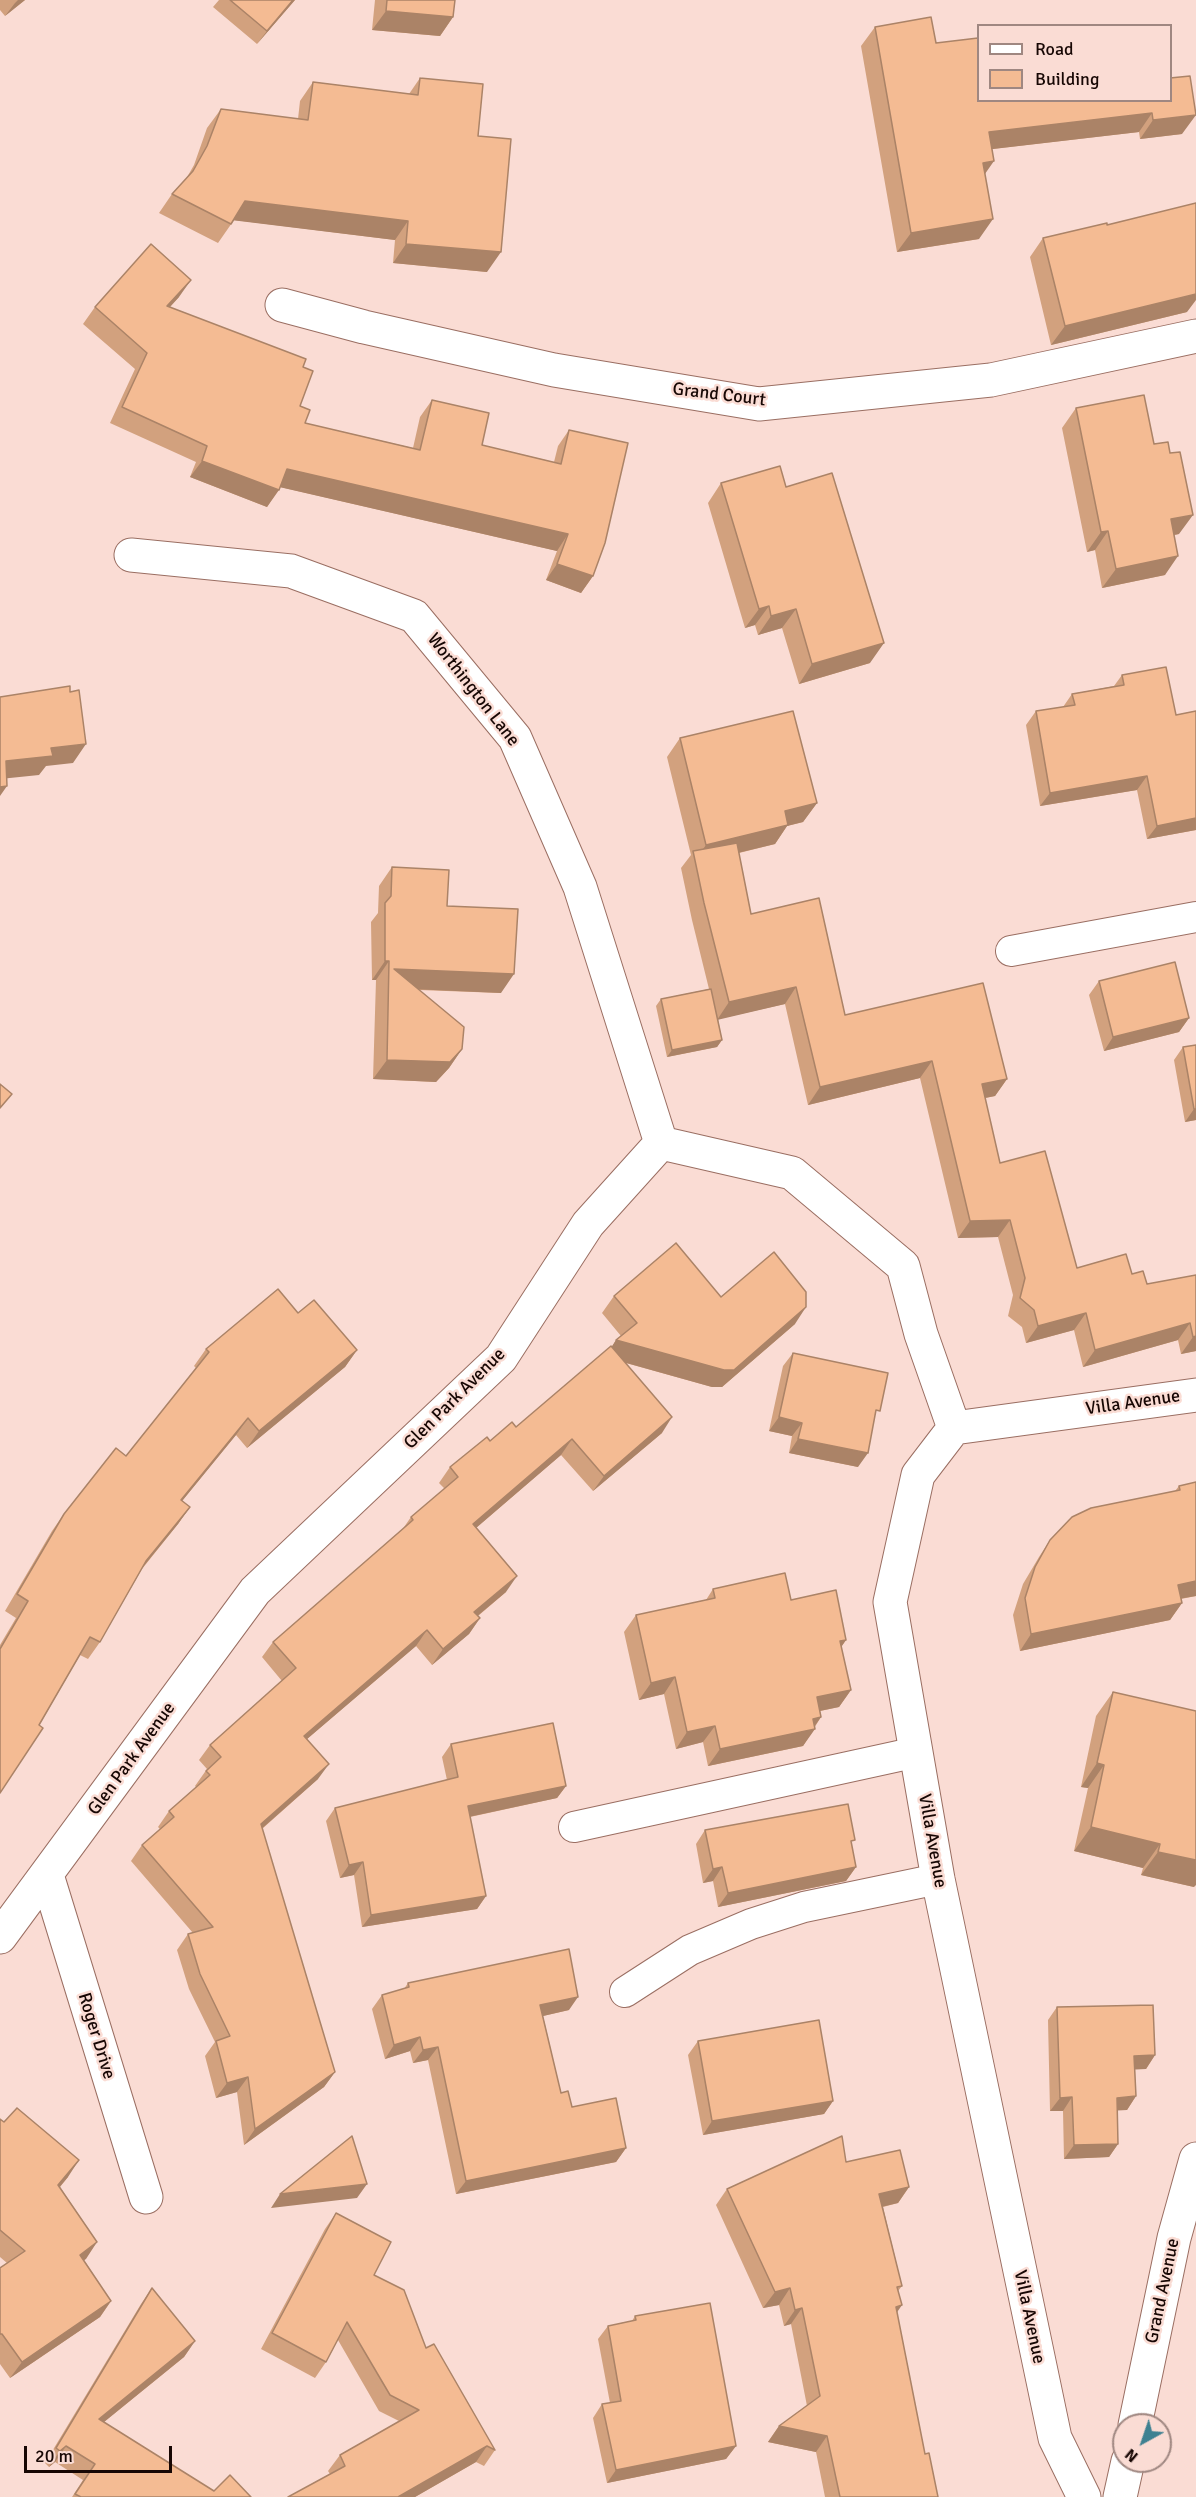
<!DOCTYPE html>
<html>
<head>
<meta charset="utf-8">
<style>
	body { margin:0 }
	#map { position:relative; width:1196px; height:2497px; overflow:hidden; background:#fadcd4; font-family:Signika,sans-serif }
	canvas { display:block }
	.legend { position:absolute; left:977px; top:24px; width:195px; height:78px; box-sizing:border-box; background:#fadcd4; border:2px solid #9f8781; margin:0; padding:8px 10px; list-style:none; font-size:18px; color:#170704 }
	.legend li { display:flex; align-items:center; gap:12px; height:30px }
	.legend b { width:30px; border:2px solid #9f8781 }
	.north { position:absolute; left:1112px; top:2413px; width:60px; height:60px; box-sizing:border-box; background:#fadcd4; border:2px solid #9f8781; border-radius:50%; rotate:220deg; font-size:16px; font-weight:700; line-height:24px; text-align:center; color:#170704 }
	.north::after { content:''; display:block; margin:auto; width:21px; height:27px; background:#3e8191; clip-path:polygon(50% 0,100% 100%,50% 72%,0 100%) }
	.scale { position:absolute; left:24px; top:2446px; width:148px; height:27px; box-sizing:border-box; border:3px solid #170704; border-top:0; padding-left:8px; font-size:18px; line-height:21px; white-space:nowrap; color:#170704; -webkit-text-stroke:4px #fadcd4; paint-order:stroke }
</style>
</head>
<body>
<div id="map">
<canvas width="1196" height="2497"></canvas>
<ul class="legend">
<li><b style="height:8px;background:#fff"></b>Road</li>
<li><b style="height:16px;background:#f4bb93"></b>Building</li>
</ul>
<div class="north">N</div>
<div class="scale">20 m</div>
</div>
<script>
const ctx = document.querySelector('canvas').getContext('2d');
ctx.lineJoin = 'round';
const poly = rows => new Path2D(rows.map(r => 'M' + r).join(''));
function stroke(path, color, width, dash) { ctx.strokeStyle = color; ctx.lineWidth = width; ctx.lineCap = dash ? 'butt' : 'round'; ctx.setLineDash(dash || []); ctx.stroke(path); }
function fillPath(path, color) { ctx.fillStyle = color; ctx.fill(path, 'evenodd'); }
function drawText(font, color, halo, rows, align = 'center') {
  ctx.font = font + ' Signika,sans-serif'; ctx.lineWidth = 5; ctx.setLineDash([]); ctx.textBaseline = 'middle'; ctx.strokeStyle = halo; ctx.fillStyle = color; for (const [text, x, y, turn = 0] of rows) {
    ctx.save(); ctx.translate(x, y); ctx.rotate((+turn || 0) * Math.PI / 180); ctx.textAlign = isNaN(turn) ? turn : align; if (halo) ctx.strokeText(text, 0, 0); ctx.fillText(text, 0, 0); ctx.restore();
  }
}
const service = poly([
	[1011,951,1196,917],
	[574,1827,917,1752],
	[625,1992,690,1950,751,1924,804,1907,938,1879]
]);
const minor = poly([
	[282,305,364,327,554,370,759,404,991,380,1196,336],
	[131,555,291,571,414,616,515,738,580,887,661,1143],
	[661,1143,792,1173,903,1266,921,1334,954,1428],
	[47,1875,146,2197],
	[0,1937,255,1591,501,1358,588,1224,661,1143],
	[1084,2497,1055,2438,938,1879,890,1602,918,1475,954,1428,1196,1395]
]);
const tertiary = poly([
	[1135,2425,1174,2238,1196,2159],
	[1120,2497,1128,2461]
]);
const wall = poly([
	[0,0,25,0,5,16,0,10],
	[219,0,295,0,257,44,213,7],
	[375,0,455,0,453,17,440,36,372,30],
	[875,27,936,43,1170,100,1182,134,1140,139,1139,132,992,149,985,174,979,239,897,252,861,46],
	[420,78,478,136,487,272,393,263,395,240,234,220,218,243,159,213,172,194,186,179,194,165,207,128,221,109,298,119,300,101,313,82,409,94],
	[1107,225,1187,312,1051,345,1030,257,1043,238],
	[179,297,170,307,303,367,300,406,305,423,413,448,420,417,432,400,482,445,554,462,558,446,569,430,593,576,581,593,546,580,557,551,280,487,267,507,190,477,196,462,110,423,135,369,83,324,95,307],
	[1076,408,1154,444,1179,534,1174,535,1165,575,1102,588,1095,550,1087,552,1062,428],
	[721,483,786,487,870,663,799,684,782,628,758,635,755,625,745,628,708,503],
	[1122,675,1176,715,1196,711,1196,830,1147,839,1137,790,1040,806,1026,725,1036,711,1063,707,1072,694,1114,686],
	[680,738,817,803,803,822,787,826,775,844,739,853,751,914,845,1015,1007,1079,995,1096,985,1098,1000,1163,1077,1268,1132,1274,1147,1284,1196,1275,1196,1351,1181,1354,1178,1340,1083,1367,1074,1330,1026,1343,1022,1327,1008,1316,1013,1295,998,1237,958,1238,920,1078,808,1105,785,1004,718,1019,722,1040,717,1047,667,1057,656,1006,661,999,709,989,692,920,681,868,691,855,667,757],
	[392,867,447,906,501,993,419,990,462,1049,449,1068,436,1082,373,1079,376,980,372,980,371,922,378,913,379,886],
	[1099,981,1189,1018,1179,1032,1104,1051,1089,995],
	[1183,1047,1196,1120,1185,1122,1174,1060],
	[614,1296,721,1297,795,1324,722,1387,712,1387,626,1363,662,1433,593,1491,561,1455,476,1528,506,1592,478,1616,480,1618,469,1634,432,1665,416,1646,307,1739,318,1779,262,1829,335,2072,324,2087,244,2145,237,2092,216,2098,205,2056,215,2042,189,1989,177,1950,188,1934,193,1933,131,1861,142,1845,160,1829,158,1827,169,1811,196,1787,195,1786,207,1769,199,1760,210,1745,282,1681,262,1657,273,1642,402,1530,411,1517,445,1489,439,1483,450,1467,490,1441,516,1427,612,1347,616,1340,621,1336,602,1313],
	[298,1313,357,1350,345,1367,247,1448,236,1435,182,1501,190,1507,178,1524,142,1569,100,1642,88,1659,80,1655,0,1793,0,1645,16,1618,5,1611,52,1531,64,1514,126,1456,196,1368,194,1366,206,1349],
	[793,1353,858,1467,789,1453,792,1436,769,1431,783,1366],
	[1179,1486,1196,1596,1181,1599,1182,1603,1170,1620,1020,1651,1013,1615,1023,1584,1039,1557,1050,1540,1175,1491],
	[713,1589,791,1600,846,1640,841,1647,851,1690,839,1707,820,1711,821,1717,803,1746,708,1766,703,1742,676,1749,664,1694,639,1700,624,1632,636,1615,706,1600],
	[1113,1692,1194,1887,1141,1875,1143,1868,1074,1851,1088,1788,1081,1787,1096,1716],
	[451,1744,566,1786,557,1798,470,1817,486,1896,477,1909,362,1927,354,1875,340,1878,326,1821,335,1808,447,1780,442,1757],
	[705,1830,851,1845,856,1867,846,1881,718,1907,713,1881,703,1883,696,1844],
	[408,1983,569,2010,543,2016,561,2093,572,2107,626,2148,616,2162,456,2194,428,2060,413,2063,410,2051,385,2059,372,2009,382,1995,404,1989],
	[1057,2007,1155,2055,1146,2069,1135,2069,1136,2096,1127,2110,1117,2110,1118,2144,1109,2157,1064,2159,1063,2111,1050,2111,1048,2020],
	[698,2041,833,2101,824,2114,703,2135,688,2055],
	[0,2119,68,2177,60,2187,97,2242,84,2260,111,2301,100,2317,10,2378,0,2364,0,2268,7,2263,0,2257],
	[846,2162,909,2187,898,2203,883,2207,902,2286,898,2291,897,2312,925,2454,938,2497,825,2497,816,2452,768,2442,779,2426,807,2406,791,2324,784,2326,779,2305,763,2308,716,2205,727,2189],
	[336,2213,374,2275,426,2348,495,2450,484,2466,476,2462,415,2497,288,2497,330,2474,328,2471,340,2455,399,2421,379,2411,338,2340,326,2362,315,2378,261,2349,325,2229],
	[152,2288,195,2341,184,2357,104,2422,214,2491,251,2497,72,2497,83,2480,55,2462,49,2467,45,2463,141,2304],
	[635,2316,736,2446,726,2459,607,2483,593,2418,602,2404,610,2403,598,2339,608,2326,632,2321]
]);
const shadedWall = poly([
	[18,0,25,0,5,16,15,3],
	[293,0,295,0,257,44,267,31],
	[386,11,453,17,440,36,372,30],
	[1152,113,1139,132,976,151,989,132],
	[1196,115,1182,134,1140,139,1153,120],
	[994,161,980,181,983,163],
	[245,201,408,221,395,240,231,220],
	[993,219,979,239,897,252,911,233],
	[406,244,501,252,487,272,393,263],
	[191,280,179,297,156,322,167,306],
	[1196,294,1196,300,1187,312,1051,345,1065,326],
	[202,461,279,490,267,507,190,477],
	[287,469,568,534,557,551,275,486],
	[1193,515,1179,534,1157,538,1171,519],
	[1108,531,1095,550,1087,552,1101,532],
	[1178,556,1165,575,1102,588,1116,569],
	[557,564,593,576,581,593,546,580],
	[769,606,755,625,745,628,759,609],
	[796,609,782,628,758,635,771,616],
	[884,643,870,663,799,684,812,664],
	[86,744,73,763,46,766,39,775,0,779,6,761,51,748],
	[1147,776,1137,790,1040,806,1050,793],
	[7,786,0,796,0,787],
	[817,803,803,822,787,826,775,844,696,863,695,860,706,845,785,811],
	[1196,818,1196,830,1147,839,1157,826],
	[385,961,389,961,376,980,372,980],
	[394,969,514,974,501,993,388,988],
	[796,987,785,1004,717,1020,729,1002],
	[1189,1018,1179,1032,1104,1051,1113,1037],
	[722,1040,717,1047,667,1057,672,1050],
	[462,1049,449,1068,436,1082,373,1079,387,1060],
	[932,1061,920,1078,808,1105,820,1087],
	[1007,1079,995,1096,970,1101,982,1084],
	[1194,1109,1196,1109,1196,1120,1185,1122],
	[1010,1220,998,1237,958,1238,970,1221],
	[806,1307,795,1324,722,1387,712,1387,605,1357,616,1340],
	[1086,1313,1074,1330,1026,1343,1038,1326],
	[1190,1323,1178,1340,1083,1367,1095,1350],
	[1196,1336,1196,1351,1181,1354,1193,1337],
	[357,1350,345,1367,247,1448,259,1431],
	[672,1417,662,1433,593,1491,604,1476],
	[779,1417,802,1423,792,1436,769,1431],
	[248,1418,236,1435,169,1517,181,1500],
	[572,1439,561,1455,462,1540,473,1524],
	[798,1439,868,1453,858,1467,789,1453],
	[190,1507,178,1524,134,1578,146,1561],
	[517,1576,506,1592,463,1628,474,1612],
	[1196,1581,1196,1596,1166,1601,1178,1585],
	[1182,1603,1170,1620,1020,1651,1031,1634],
	[480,1618,469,1634,432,1665,443,1649],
	[427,1630,416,1646,293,1751,304,1736],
	[846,1640,835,1656,840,1641],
	[675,1677,664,1694,639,1700,651,1683],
	[851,1690,839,1707,805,1714,817,1697],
	[821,1717,812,1730,815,1729,803,1746,708,1766,720,1749,813,1719],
	[715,1726,703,1742,676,1749,687,1732],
	[1097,1763,1104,1765,1088,1788,1081,1787],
	[329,1764,318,1779,250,1839,261,1824],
	[566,1786,557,1798,459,1819,468,1806],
	[1091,1827,1160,1844,1143,1868,1074,1851],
	[1158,1852,1196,1860,1196,1885,1194,1887,1141,1875],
	[363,1862,354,1875,340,1878,349,1865],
	[722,1867,713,1881,703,1883,713,1869],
	[856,1867,846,1881,718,1907,728,1893],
	[486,1896,477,1909,362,1927,371,1915],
	[578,1997,569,2010,530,2019,540,2005],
	[420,2037,410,2051,385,2059,394,2045],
	[438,2047,428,2060,413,2063,423,2050],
	[1155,2055,1146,2069,1125,2070,1134,2056],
	[335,2072,324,2087,244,2145,255,2129],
	[248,2077,237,2092,216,2098,227,2083],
	[1136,2096,1127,2110,1108,2111,1117,2098],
	[1072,2097,1063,2111,1050,2111,1060,2098],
	[833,2101,824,2114,703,2135,712,2121],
	[1118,2144,1109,2157,1064,2159,1074,2145],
	[626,2148,616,2162,456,2194,466,2181],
	[79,2160,68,2177,47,2202,58,2185],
	[367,2184,357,2198,271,2208,280,2194],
	[909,2187,898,2203,868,2210,879,2194],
	[97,2242,86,2259,68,2271,80,2255],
	[790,2288,779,2305,763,2308,775,2292],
	[111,2301,100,2317,10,2378,22,2362],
	[902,2305,891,2321,896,2307],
	[802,2308,791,2324,784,2326,795,2310],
	[195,2341,184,2357,88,2435,99,2419],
	[779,2426,827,2436,816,2452,768,2442],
	[66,2446,55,2462,49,2467,60,2451],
	[487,2446,476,2462,415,2497,398,2497],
	[736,2446,726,2459,607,2483,616,2470]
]);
const building = poly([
	[230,0,293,0,267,31,230,0],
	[387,0,455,0,453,17,386,11,387,0],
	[931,17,936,43,978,38,978,100,1170,100,1170,78,1190,76,1196,115,1153,120,1152,113,989,132,994,161,983,163,993,219,911,233,875,27,931,17],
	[420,78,483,84,478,136,511,139,501,252,406,244,408,221,245,201,231,224,172,194,193,171,207,146,221,109,308,120,313,82,418,95,420,78],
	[1196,203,1196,294,1065,326,1043,238,1107,223,1107,225,1196,203],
	[151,244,191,280,167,306,306,359,303,367,313,371,300,406,310,410,305,423,420,450,432,400,489,413,482,445,561,464,569,430,628,443,605,543,593,576,557,564,568,534,287,469,279,490,202,461,207,446,122,407,147,353,95,307,151,244],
	[1144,395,1154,444,1168,442,1170,453,1180,452,1193,515,1171,519,1178,556,1116,569,1108,531,1101,532,1076,408,1144,395],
	[780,466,786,487,832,473,884,643,812,664,796,609,771,616,769,606,759,609,721,483,780,466],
	[1166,667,1176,715,1196,711,1196,818,1157,826,1147,776,1050,793,1036,711,1075,705,1072,694,1124,685,1122,675,1166,667],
	[70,686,70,692,79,690,86,744,51,748,53,756,6,761,7,786,0,787,0,697,70,686],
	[793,711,817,803,785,811,788,825,706,845,680,738,793,711],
	[737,843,751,914,819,898,845,1015,983,983,1007,1079,982,1084,1000,1163,1045,1151,1077,1268,1126,1254,1132,1274,1143,1271,1147,1284,1196,1275,1196,1336,1193,1337,1190,1323,1095,1350,1086,1313,1038,1326,1034,1310,1020,1298,1025,1278,1010,1220,970,1221,932,1061,820,1087,796,987,729,1002,704,903,693,851,737,843],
	[392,867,449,870,447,906,518,909,514,974,394,969,464,1027,462,1049,450,1062,387,1060,389,961,385,961,385,903,391,896,392,867],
	[1175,962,1189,1018,1113,1037,1099,981,1175,962],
	[711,989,722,1040,672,1050,661,999,711,989],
	[1196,1045,1196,1109,1194,1109,1183,1047,1196,1045],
	[0,1084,12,1094,0,1108,0,1084],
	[676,1243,721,1297,774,1252,806,1292,806,1307,734,1370,724,1370,616,1340,637,1323,614,1296,676,1243],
	[278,1289,298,1313,314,1300,357,1350,259,1431,248,1418,181,1500,190,1507,146,1561,100,1642,90,1637,39,1725,43,1728,0,1793,0,1649,28,1601,17,1594,64,1514,116,1448,126,1456,209,1352,206,1349,278,1289],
	[611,1346,672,1417,604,1476,572,1439,473,1524,517,1576,474,1612,480,1618,443,1649,427,1630,304,1736,329,1764,261,1824,335,2072,255,2129,248,2077,227,2083,216,2041,230,2036,200,1974,188,1934,213,1927,142,1845,174,1817,169,1811,210,1775,206,1771,221,1757,210,1745,296,1668,273,1642,413,1520,411,1517,458,1477,450,1467,487,1437,490,1441,512,1422,516,1427,611,1346],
	[793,1353,888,1373,880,1411,876,1410,868,1453,798,1439,802,1423,779,1417,793,1353],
	[1196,1482,1196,1581,1178,1585,1182,1603,1031,1634,1025,1598,1035,1567,1050,1540,1072,1517,1091,1508,1180,1490,1179,1486,1196,1482],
	[785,1573,791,1600,836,1590,846,1640,840,1641,851,1690,817,1697,821,1717,813,1719,815,1729,720,1749,715,1726,687,1732,675,1677,651,1683,636,1615,715,1598,713,1589,785,1573],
	[1113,1692,1196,1711,1196,1860,1158,1852,1160,1844,1091,1827,1104,1765,1097,1763,1113,1692],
	[553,1723,566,1786,468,1806,486,1896,371,1915,363,1862,349,1865,335,1808,458,1777,451,1744,553,1723],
	[848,1804,855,1840,851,1841,856,1867,728,1893,722,1867,713,1869,705,1830,848,1804],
	[569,1949,578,1997,540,2005,561,2093,568,2091,572,2107,616,2098,626,2148,466,2181,438,2047,423,2050,420,2037,394,2045,382,1995,409,1987,408,1983,569,1949],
	[1153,2005,1155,2055,1134,2056,1136,2096,1117,2098,1118,2144,1074,2145,1072,2097,1060,2098,1057,2007,1153,2005],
	[819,2020,833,2101,712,2121,698,2041,819,2020],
	[17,2108,79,2160,58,2185,97,2242,80,2255,111,2301,22,2362,2,2334,0,2334,0,2268,25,2251,0,2230,0,2119,4,2122,17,2108],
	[352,2136,367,2184,280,2194,352,2136],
	[842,2136,846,2162,900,2150,909,2187,879,2194,902,2286,897,2287,902,2305,896,2307,925,2454,929,2453,938,2497,840,2497,827,2436,779,2426,820,2396,802,2308,795,2310,790,2288,775,2292,727,2189,842,2136],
	[336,2213,391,2242,374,2275,404,2290,426,2348,434,2344,495,2450,487,2446,398,2497,288,2497,345,2466,340,2455,419,2410,390,2395,347,2322,326,2362,272,2333,336,2213],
	[152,2288,195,2341,99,2419,214,2491,230,2475,251,2497,81,2497,75,2494,95,2464,66,2446,60,2451,56,2448,152,2288],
	[710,2303,736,2446,616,2470,602,2404,621,2401,608,2326,636,2320,635,2316,710,2303]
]);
const streetNames = [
	["Grand Court",719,395,7],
	["Worthington Lane",473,690,52],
	["Glen Park Avenue",455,1399,-45],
	["Villa Avenue",1133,1403,-8],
	["Glen Park Avenue",132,1759,-54],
	["Villa Avenue",932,1841,80],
	["Roger Drive",96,2036,73],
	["Grand Avenue",1163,2291,-78],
	["Villa Avenue",1029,2317,78]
];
stroke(service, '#9a6e62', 32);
stroke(minor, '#9a6e62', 35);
stroke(tertiary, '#9a6e62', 35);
stroke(service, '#fff', 30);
stroke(minor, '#fff', 33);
stroke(tertiary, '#fff', 33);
fillPath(wall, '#d2a17e');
fillPath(shadedWall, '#ab8367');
fillPath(building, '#f4bb93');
stroke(building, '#ab8367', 1.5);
drawText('18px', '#170704', '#fadcd4', streetNames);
</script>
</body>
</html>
